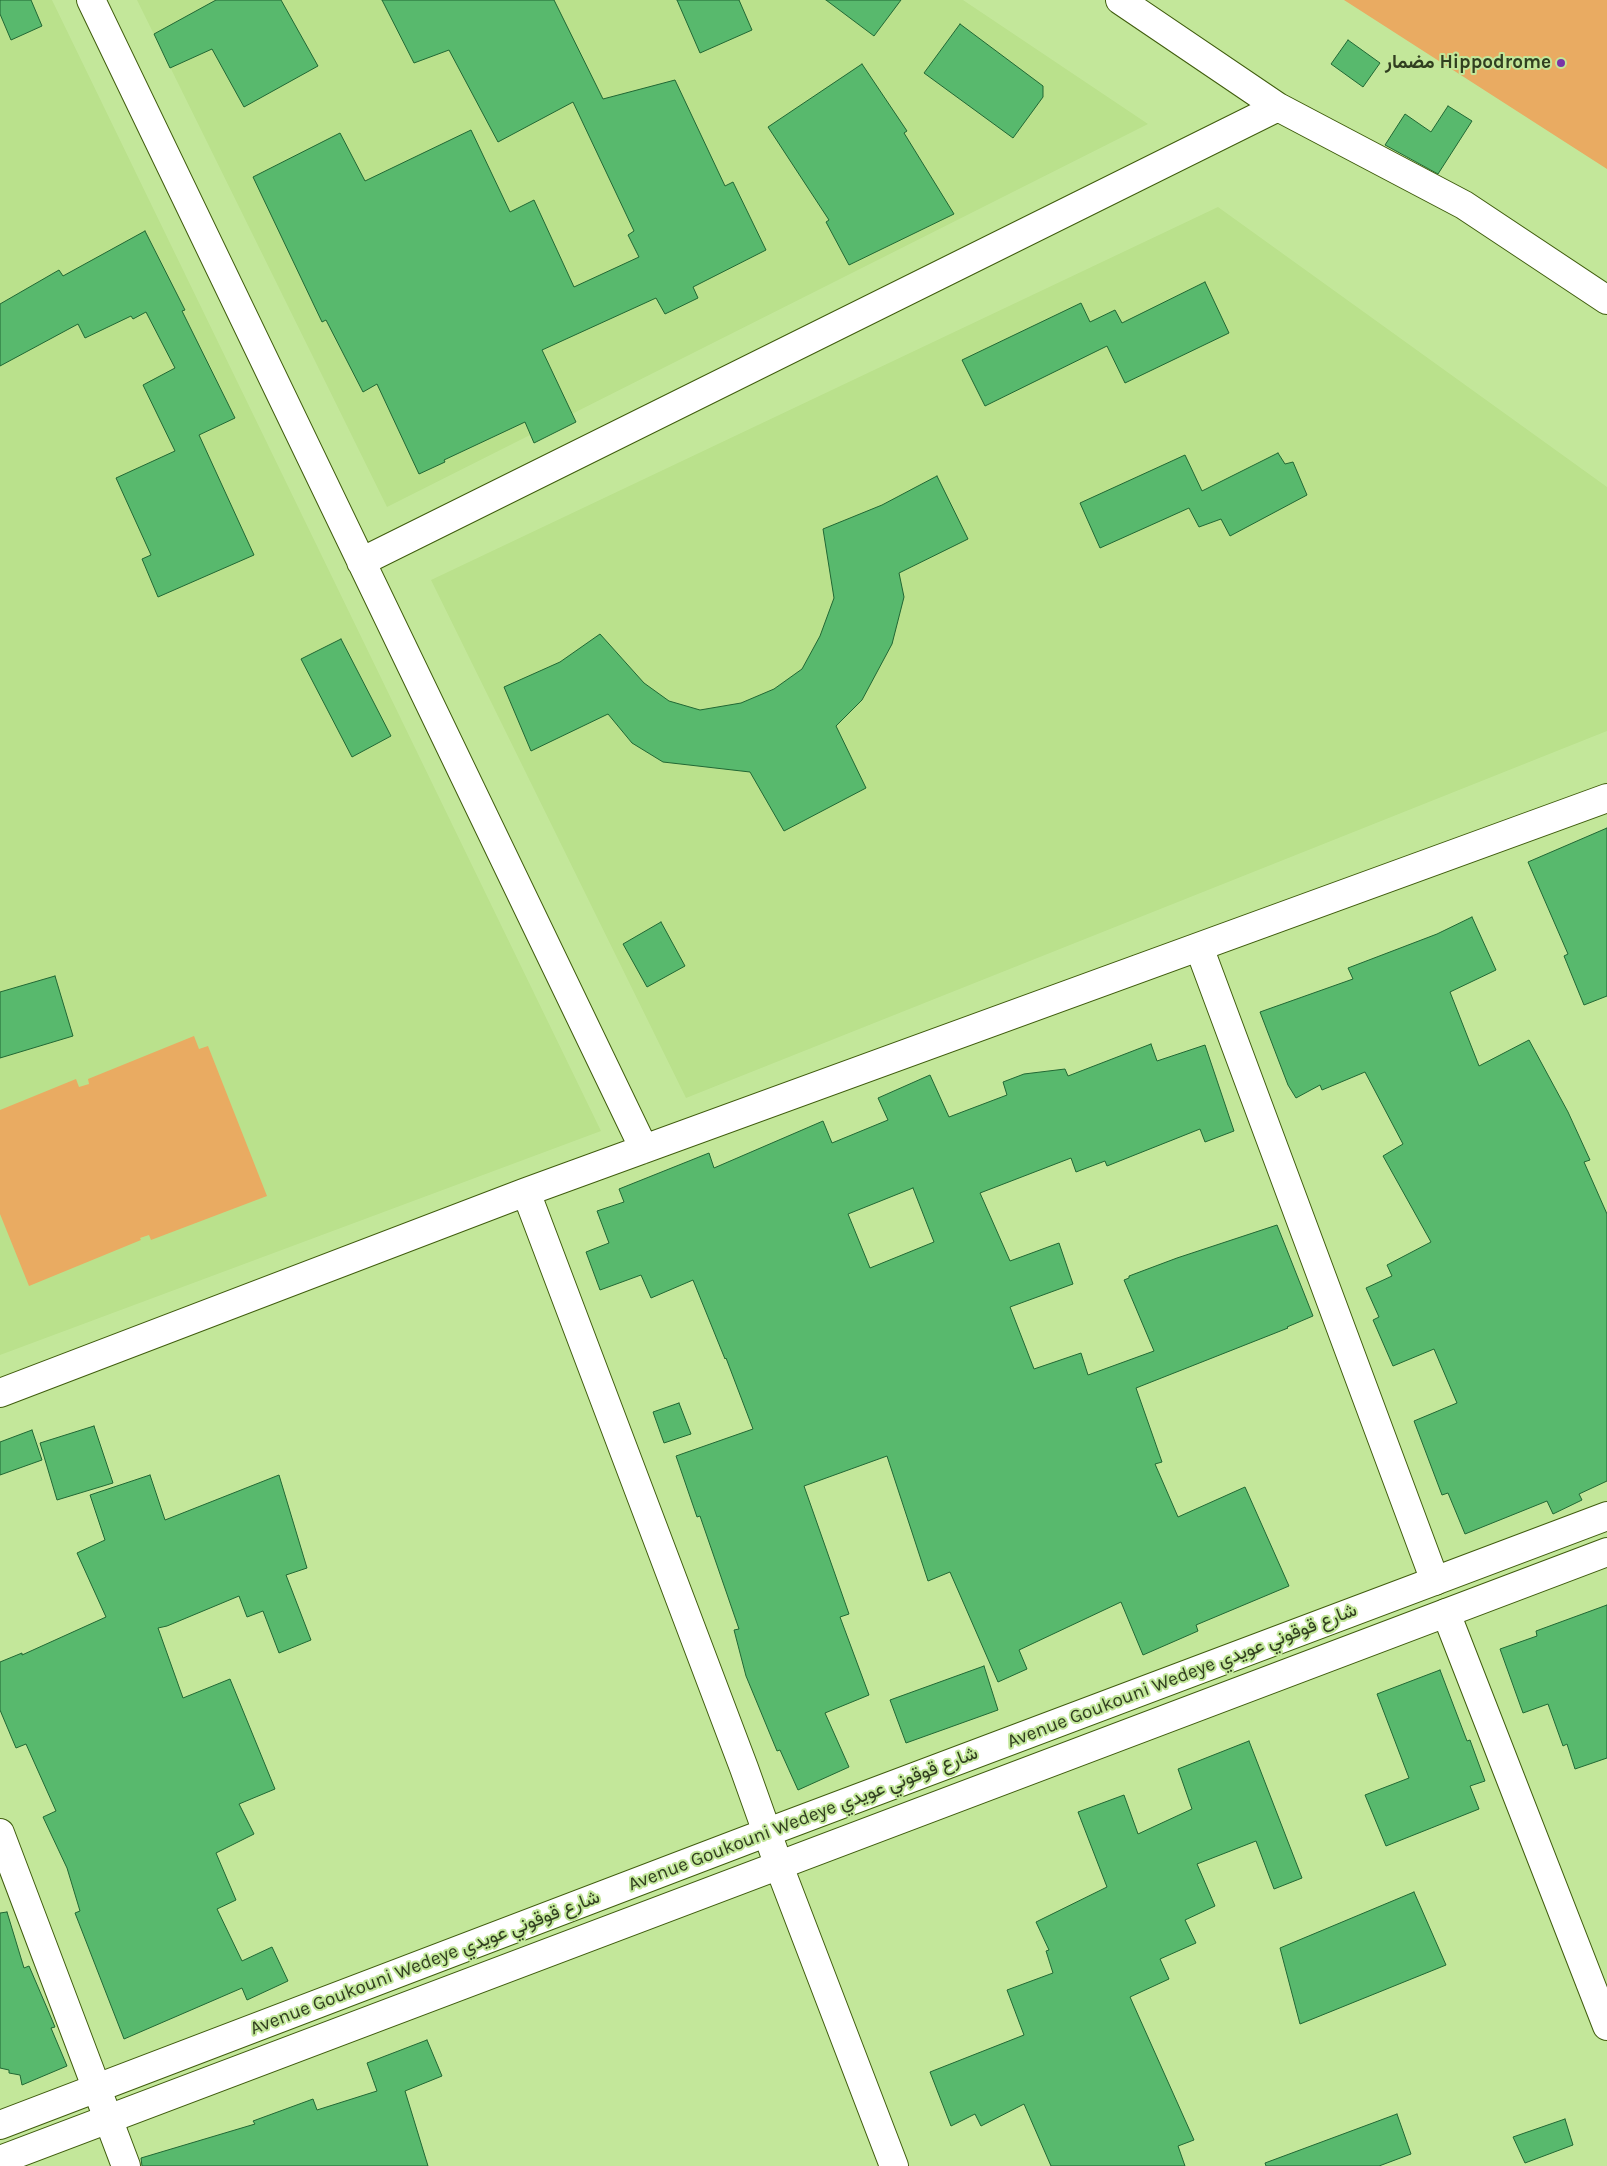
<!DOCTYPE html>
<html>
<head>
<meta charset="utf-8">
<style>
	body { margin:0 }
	canvas { display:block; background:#c3e79a }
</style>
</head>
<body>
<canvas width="1607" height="2166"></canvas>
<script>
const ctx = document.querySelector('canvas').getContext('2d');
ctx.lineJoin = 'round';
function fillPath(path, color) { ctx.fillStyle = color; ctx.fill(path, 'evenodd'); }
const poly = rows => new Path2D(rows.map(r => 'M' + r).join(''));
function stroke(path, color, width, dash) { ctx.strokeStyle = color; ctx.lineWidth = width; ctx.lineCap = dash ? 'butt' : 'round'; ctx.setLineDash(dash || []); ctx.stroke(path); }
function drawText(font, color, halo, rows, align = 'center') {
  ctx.font = font + ' Karla,Vazirmatn,sans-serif'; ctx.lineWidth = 4; ctx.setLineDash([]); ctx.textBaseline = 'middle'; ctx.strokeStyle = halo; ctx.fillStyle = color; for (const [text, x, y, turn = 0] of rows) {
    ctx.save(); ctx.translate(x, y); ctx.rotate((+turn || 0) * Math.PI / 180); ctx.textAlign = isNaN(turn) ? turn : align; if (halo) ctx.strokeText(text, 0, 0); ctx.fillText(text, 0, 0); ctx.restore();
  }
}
const built = poly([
	[0,0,52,0,601,1131,0,1355],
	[137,0,963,0,1148,124,387,507],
	[1218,207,1607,487,1607,731,686,1098,431,580]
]);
const green = poly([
	[1344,0,1607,0,1607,169],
	[194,1036,199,1049,208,1046,267,1196,151,1240,149,1235,140,1238,141,1240,29,1286,0,1214,0,1110,76,1079,79,1087,89,1084,88,1079]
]);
const building = poly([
	[0,0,31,0,42,26,11,40,0,14,0,0],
	[216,0,281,0,318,66,244,107,212,49,170,68,154,34,216,0],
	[382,0,554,0,603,99,675,80,725,186,733,182,766,250,693,287,698,298,665,314,656,298,542,350,576,422,534,443,525,422,444,460,445,462,419,474,377,384,363,392,326,320,322,322,253,177,340,133,365,181,471,130,510,212,534,200,574,287,639,257,628,235,634,231,573,102,498,142,449,50,414,63,382,0],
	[677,0,739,0,752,30,700,53,677,0],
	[826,0,901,0,874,36,826,0],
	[960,24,1043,86,1043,97,1013,138,924,73,960,24],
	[1348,40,1380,63,1363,87,1331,64,1348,40],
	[862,64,907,131,904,133,954,214,849,265,826,222,829,220,768,127,862,64],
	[1448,106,1472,121,1438,174,1385,145,1405,114,1431,132,1448,106],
	[145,231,185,310,182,311,235,418,199,435,254,555,158,597,142,559,151,555,116,478,175,451,143,385,175,368,146,312,133,319,131,316,85,338,78,324,0,366,0,304,59,270,63,276,145,231],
	[1205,282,1229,333,1125,383,1107,346,985,406,962,360,1081,303,1090,322,1115,310,1122,323,1205,282],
	[1278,453,1285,464,1293,462,1307,495,1230,536,1221,519,1199,527,1189,508,1100,548,1080,503,1185,455,1202,491,1278,453],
	[937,476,968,539,899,573,904,597,892,644,862,700,836,726,866,788,784,831,750,772,663,762,632,743,608,714,531,751,504,687,560,662,600,634,644,683,669,701,700,710,741,703,774,689,802,669,820,636,834,598,823,529,882,505,937,476],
	[341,639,391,736,352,757,301,659,341,639],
	[1607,828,1607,996,1584,1005,1564,956,1568,954,1528,862,1607,828],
	[1472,917,1496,970,1450,992,1479,1066,1529,1040,1568,1112,1590,1160,1584,1162,1607,1214,1607,1481,1579,1494,1582,1500,1553,1514,1547,1501,1465,1534,1448,1493,1442,1495,1414,1421,1457,1403,1434,1349,1393,1366,1373,1320,1379,1317,1366,1288,1392,1276,1387,1265,1431,1242,1383,1156,1403,1144,1365,1072,1322,1090,1320,1085,1296,1098,1288,1085,1260,1012,1353,979,1348,968,1437,934,1472,917],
	[661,922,685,966,647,987,623,944,661,922],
	[55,976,73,1036,0,1058,0,992,55,976],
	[1151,1044,1157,1061,1205,1045,1234,1131,1205,1142,1200,1129,1107,1166,1105,1161,1076,1172,1071,1158,980,1193,1010,1261,1059,1243,1073,1284,1010,1307,1034,1369,1081,1353,1088,1375,1154,1351,1124,1280,1129,1278,1129,1276,1177,1258,1277,1225,1313,1316,1287,1327,1288,1328,1136,1388,1162,1462,1155,1464,1178,1517,1245,1487,1289,1586,1196,1625,1198,1631,1143,1655,1121,1602,1019,1650,1027,1669,998,1682,950,1572,928,1581,887,1456,804,1486,849,1614,840,1617,869,1695,825,1713,849,1767,798,1790,780,1750,777,1751,746,1676,734,1630,739,1629,700,1516,697,1517,676,1456,753,1429,726,1358,725,1359,693,1280,651,1298,641,1275,600,1290,586,1252,609,1243,597,1211,624,1202,619,1189,709,1153,714,1168,823,1121,832,1143,888,1120,878,1098,930,1075,949,1117,1007,1095,1003,1082,1024,1074,1065,1069,1068,1076,1151,1044],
	[913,1188,934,1242,870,1268,848,1214,913,1188],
	[679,1403,691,1434,664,1443,653,1412,679,1403],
	[94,1426,113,1483,57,1500,40,1443,94,1426],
	[32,1430,42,1460,0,1475,0,1442,32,1430],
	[150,1475,165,1520,279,1475,307,1568,286,1575,311,1640,279,1653,263,1611,247,1617,239,1596,167,1626,158,1628,183,1698,230,1679,275,1789,239,1804,254,1834,216,1853,236,1900,217,1909,242,1961,272,1947,288,1981,247,2000,242,1988,124,2039,75,1913,80,1911,67,1868,43,1817,56,1811,26,1744,16,1748,0,1710,0,1662,22,1653,22,1655,106,1617,77,1553,105,1540,90,1495,150,1475],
	[1607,1605,1607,1758,1575,1769,1567,1744,1563,1746,1548,1704,1523,1713,1500,1649,1537,1636,1536,1631,1607,1605],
	[984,1666,998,1710,906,1743,890,1700,984,1666],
	[1440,1670,1467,1741,1470,1740,1485,1781,1470,1786,1479,1809,1386,1846,1365,1795,1409,1778,1377,1694,1440,1670],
	[1249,1741,1302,1878,1274,1889,1256,1841,1197,1864,1215,1906,1185,1920,1196,1943,1160,1959,1169,1979,1130,1997,1194,2140,1178,2146,1185,2166,1051,2166,1024,2104,981,2126,975,2114,951,2126,930,2072,1024,2035,1007,1990,1053,1973,1046,1951,1049,1950,1036,1922,1107,1887,1078,1812,1124,1795,1138,1834,1192,1809,1178,1769,1249,1741],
	[1414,1892,1446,1965,1300,2024,1280,1948,1414,1892],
	[7,1912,24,1968,29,1966,47,2008,55,2027,51,2028,67,2066,22,2085,20,2075,9,2073,9,2070,0,2068,0,1913,7,1912],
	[427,2040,442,2076,405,2091,428,2166,142,2166,141,2158,255,2124,253,2121,313,2099,317,2110,377,2091,367,2063,427,2040],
	[1397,2114,1411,2154,1379,2166,1266,2166,1265,2163,1397,2114],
	[1565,2119,1573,2145,1525,2163,1513,2137,1565,2119]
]);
const street = poly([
	[91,0,644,1149],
	[1120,0,1278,107,1464,205,1607,300],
	[361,562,1278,107],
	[1199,947,1435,1581],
	[526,1192,744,1768,779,1866,894,2166],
	[0,1393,526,1192,1607,798],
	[1446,1613,1607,2026],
	[0,1833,126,2166]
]);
const secondary = poly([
	[0,2125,768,1832,1607,1516],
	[0,2160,1607,1552]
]);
const markers = [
	[1561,63,5,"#7a34a7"]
];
const poiNames = [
	["مضمار Hippodrome",1551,63]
];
const streetNames = [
	["Avenue Goukouni Wedeye شارع قوقوني عويدي",1182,1676,-21],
	["Avenue Goukouni Wedeye شارع قوقوني عويدي",803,1819,-21],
	["Avenue Goukouni Wedeye شارع قوقوني عويدي",425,1963,-21]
];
fillPath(built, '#bae18c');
fillPath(green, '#e9ab62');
fillPath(building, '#58b96d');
stroke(building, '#216834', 1);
stroke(street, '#405d0e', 30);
stroke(secondary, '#405d0e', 30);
stroke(street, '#fff', 28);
stroke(secondary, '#fff', 28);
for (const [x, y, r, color] of markers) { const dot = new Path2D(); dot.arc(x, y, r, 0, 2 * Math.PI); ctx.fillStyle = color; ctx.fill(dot); stroke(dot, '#c3e79a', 2); }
drawText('bold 19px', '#313f20', '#c3e79a', poiNames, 'right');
drawText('19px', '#313f20', '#c3e79a', streetNames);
</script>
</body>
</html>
